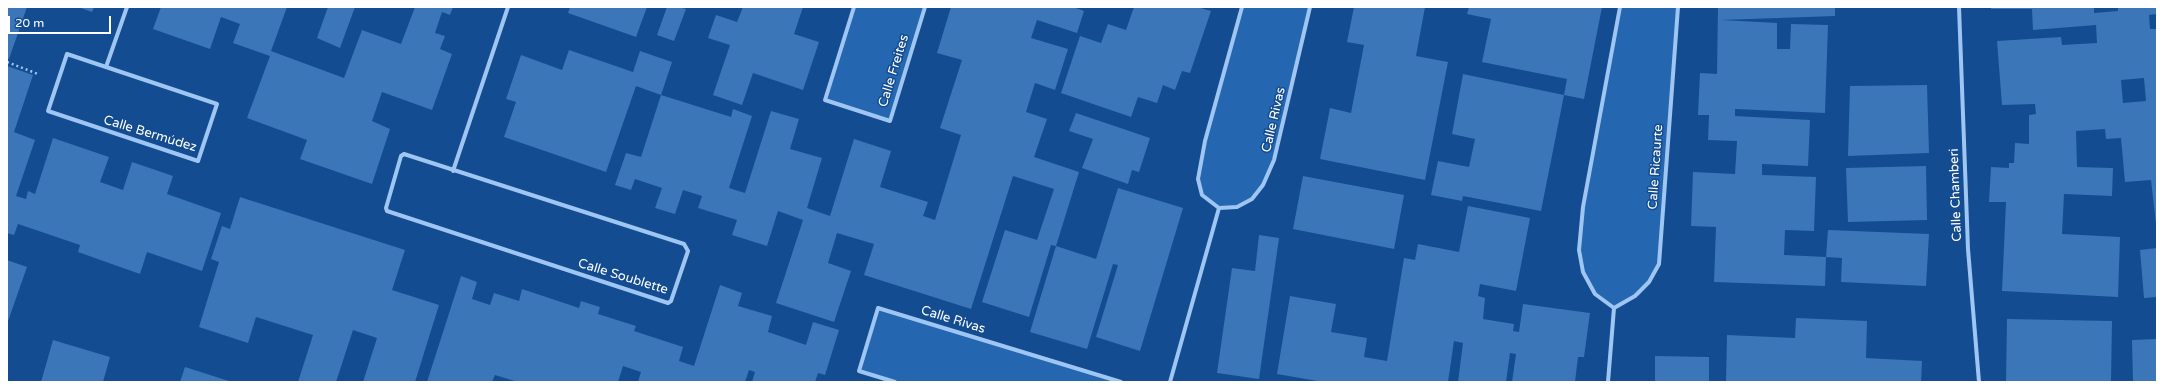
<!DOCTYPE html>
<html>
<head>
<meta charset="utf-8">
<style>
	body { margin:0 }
	#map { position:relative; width:2164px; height:389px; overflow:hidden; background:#134c91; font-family:"Varela Round",sans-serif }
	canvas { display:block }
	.frame { position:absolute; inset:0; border:8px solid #fff; pointer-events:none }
	.scale { position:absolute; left:8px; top:16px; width:103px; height:18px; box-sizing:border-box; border:2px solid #fff; border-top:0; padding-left:5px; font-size:12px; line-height:14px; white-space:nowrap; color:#fff; -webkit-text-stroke:3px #134c91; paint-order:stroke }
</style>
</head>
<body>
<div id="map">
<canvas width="2164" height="389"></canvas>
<div class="frame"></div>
<div class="scale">20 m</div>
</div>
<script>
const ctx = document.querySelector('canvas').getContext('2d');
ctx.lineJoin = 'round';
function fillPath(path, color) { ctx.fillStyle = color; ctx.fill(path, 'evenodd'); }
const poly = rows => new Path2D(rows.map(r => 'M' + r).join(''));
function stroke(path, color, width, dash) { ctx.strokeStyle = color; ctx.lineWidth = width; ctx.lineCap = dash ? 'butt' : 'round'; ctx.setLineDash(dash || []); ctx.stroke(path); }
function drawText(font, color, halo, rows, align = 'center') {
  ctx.font = font + ' "Varela Round",sans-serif'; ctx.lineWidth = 3; ctx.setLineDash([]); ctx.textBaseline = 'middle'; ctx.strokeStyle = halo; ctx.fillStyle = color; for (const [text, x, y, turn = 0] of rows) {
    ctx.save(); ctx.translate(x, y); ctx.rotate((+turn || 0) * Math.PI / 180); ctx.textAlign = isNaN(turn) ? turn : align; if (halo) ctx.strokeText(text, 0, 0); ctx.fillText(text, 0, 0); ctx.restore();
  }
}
const green = poly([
	[854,7,925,7,890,121,825,100],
	[1242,7,1310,7,1274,160,1263,185,1252,199,1237,207,1219,208,1202,195,1198,179,1205,141],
	[1620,7,1678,7,1659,264,1649,282,1635,296,1614,308,1595,294,1583,272,1579,250,1583,207],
	[878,308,1121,382,895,382,859,371]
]);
const building = poly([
	[7,7,27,7,9,59,7,58],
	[78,7,94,7,92,12],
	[161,7,287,7,271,51,344,78,362,30,401,44,415,7,453,7,450,15,442,12,435,33,445,36,440,49,452,54,432,110,382,92,372,121,390,129,372,184,300,159,307,140,247,118,270,56,233,43,240,24,221,17,210,49,153,29],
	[328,7,355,7,340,48,317,38],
	[570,7,647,7,636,37,568,13],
	[667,7,678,7,686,9,674,41,657,35],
	[743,7,803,7,794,34,819,42,803,90,753,73,742,105,713,95,730,45,708,38,716,15,737,22],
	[951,7,1073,7,1084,11,1077,33,1037,20,1031,38,1068,49,1055,90,1035,83,1026,112,1047,119,1034,157,1079,172,1056,246,1051,245,1029,317,982,302,1005,230,1037,240,1054,189,1013,176,971,309,864,275,874,244,837,233,828,263,851,271,834,322,776,303,803,220,778,211,767,246,732,235,737,220,698,208,702,196,683,190,675,214,655,208,662,188,635,179,631,190,615,185,626,153,641,157,661,95,636,86,606,172,504,137,516,102,506,99,521,55,562,70,569,50,633,72,640,51,672,62,661,95,731,117,733,109,752,116,729,188,745,193,771,111,799,119,790,149,822,158,807,208,830,216,854,139,891,151,880,187,928,202,923,216,935,220,961,135,940,128,962,60,937,53],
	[1134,7,1197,7,1211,11,1190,73,1182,71,1175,90,1163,85,1157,103,1138,97,1131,117,1061,93,1080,36,1101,43,1108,24,1126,30],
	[1354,7,1425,7,1416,56,1448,62,1425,180,1320,159,1330,108,1351,113,1364,45,1347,42],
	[1469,7,1602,7,1584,99,1564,95,1541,211,1463,196,1462,201,1431,195,1438,161,1469,167,1475,139,1452,134,1463,74,1564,95,1567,79,1482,62,1491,19,1467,14],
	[1718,7,1835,7,1835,16,1721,20,1777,23,1777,49,1790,49,1791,24,1828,25,1825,113,1735,109,1735,116,1810,120,1808,166,1762,164,1762,175,1816,177,1814,231,1785,230,1784,255,1826,257,1825,286,1714,282,1716,227,1691,226,1693,172,1735,174,1737,141,1708,140,1709,115,1698,115,1700,73,1717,74],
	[1991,7,2094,7,2094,13,2118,11,2118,7,2157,7,2157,14,2149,15,2150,29,2157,29,2157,233,2151,180,2125,182,2121,138,2106,139,2105,129,2076,131,2077,167,2113,168,2112,196,2064,194,2062,234,2120,237,2118,297,2002,291,2006,202,1989,202,1991,167,2009,168,2009,163,2014,163,2015,143,2029,144,2029,115,2036,114,2035,104,2002,105,1997,41,2061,37,2062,45,2097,43,2096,25,2033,30,2032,9,1991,9],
	[2144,78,2146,101,2123,103,2121,80],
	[7,66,33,75,14,132,35,140,16,196,26,199,28,191,35,194,53,138,109,157,100,182,123,190,132,162,173,176,167,194,221,213,202,271,147,252,140,274,78,252,80,245,18,224,14,235,7,233],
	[1927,85,1929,153,1848,156,1850,86],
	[1076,113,1150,138,1139,172,1132,170,1128,184,1082,168,1093,139,1069,131],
	[1926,166,1927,220,1848,222,1846,168],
	[1303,176,1404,195,1394,249,1293,229],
	[1118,188,1183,208,1140,351,1096,337,1118,265,1113,264,1087,349,1030,332,1056,246,1096,259],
	[240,197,405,250,392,290,439,305,415,382,363,382,377,338,353,330,336,382,298,382,313,335,256,317,248,343,199,327,219,262,211,259,222,226,230,229],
	[1468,206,1530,218,1516,291,1480,284,1478,296,1485,298,1483,319,1514,324,1513,331,1519,332,1523,304,1590,313,1584,357,1578,357,1575,382,1512,382,1516,354,1510,353,1506,382,1458,382,1463,343,1454,341,1448,382,1323,382,1277,374,1290,296,1336,304,1331,332,1367,338,1364,357,1387,361,1404,258,1415,260,1418,244,1459,252],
	[1828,230,1929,234,1926,286,1841,282,1842,258,1826,257],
	[1259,235,1279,238,1259,379,1217,373,1232,268,1255,271],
	[2157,248,2157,297,2144,298,2140,250],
	[7,260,27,267,7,324],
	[461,276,477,282,472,299,490,305,494,293,519,301,522,289,579,308,581,301,600,307,598,314,636,326,634,331,683,347,679,361,694,366,720,285,742,293,738,306,772,316,768,332,806,345,813,322,839,330,825,375,818,373,815,382,752,382,755,372,749,370,745,382,638,382,641,372,623,366,618,382,518,382,495,375,492,382,427,382],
	[1796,318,1867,321,1866,358,1922,361,1921,382,1726,382,1727,335,1795,338],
	[2007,319,2112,321,2111,382,2006,382],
	[2157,339,2157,382,2133,382,2132,340],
	[53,340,110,357,103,382,41,382],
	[1655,356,1709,357,1709,382,1655,382],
	[185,367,232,382,180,382]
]);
const path = poly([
	[7,62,38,74]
]);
const minor = poly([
	[854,7,825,100,890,121,925,7],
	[1242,7,1205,141,1198,179,1202,195,1219,208,1237,207,1252,199,1263,185,1274,160,1310,7],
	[1959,7,1968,249,1979,382],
	[67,54,217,104,198,161,48,111,67,54],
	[106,67,127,7],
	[404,154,684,244,688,251,671,301,668,303,387,211,386,208,401,156,404,154],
	[453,171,508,7],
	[1614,308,1635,296,1649,282,1659,264,1678,7],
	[1614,308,1595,294,1583,272,1579,250,1583,207,1620,7],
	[895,382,859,371,878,308,1121,382],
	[1170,382,1219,208],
	[1608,382,1614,308]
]);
const streetNames = [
	["Calle Freites",894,71,-73],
	["Calle Rivas",1274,120,-77],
	["Calle Bermúdez",150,134,17],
	["Calle Ricaurte",1656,167,-86],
	["Calle Chamberi",1956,195,-92],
	["Calle Soublette",623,277,17],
	["Calle Rivas",953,320,17]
];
fillPath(green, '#2466b0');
fillPath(building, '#3b76b9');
stroke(path, '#9fc6f2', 2.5, [2, 3]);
stroke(minor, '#9fc6f2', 4);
drawText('13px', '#fff', '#134c91', streetNames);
</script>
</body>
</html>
